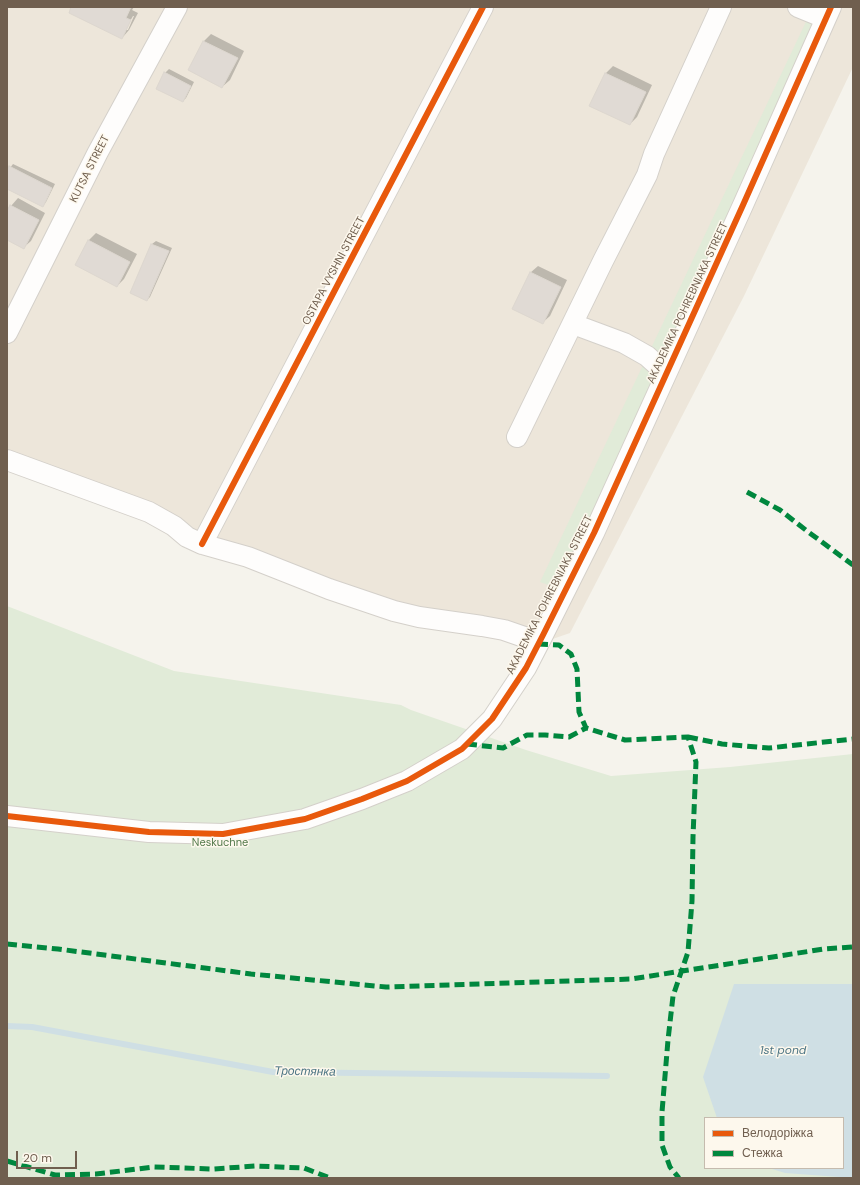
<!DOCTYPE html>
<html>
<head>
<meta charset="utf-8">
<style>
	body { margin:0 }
	#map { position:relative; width:860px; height:1185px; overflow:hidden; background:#f5f3ec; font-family:"DM Sans",sans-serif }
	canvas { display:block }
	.frame { position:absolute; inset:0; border:8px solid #705f4f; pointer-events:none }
	.legend { position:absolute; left:704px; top:1117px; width:140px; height:52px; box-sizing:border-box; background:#fdf8ed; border:1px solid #c5bbae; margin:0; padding:5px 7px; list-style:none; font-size:12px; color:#705f4f }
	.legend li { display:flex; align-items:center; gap:8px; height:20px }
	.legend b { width:20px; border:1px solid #c5bbae }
	.scale { position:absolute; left:16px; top:1151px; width:61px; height:18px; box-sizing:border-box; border:2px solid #705f4f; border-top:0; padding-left:5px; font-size:12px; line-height:14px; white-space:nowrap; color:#705f4f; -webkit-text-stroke:3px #fdf8ed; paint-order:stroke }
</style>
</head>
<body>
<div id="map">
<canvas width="860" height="1185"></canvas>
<div class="frame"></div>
<ul class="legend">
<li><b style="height:5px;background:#e8590c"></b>Велодоріжка</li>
<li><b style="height:5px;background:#00873e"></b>Стежка</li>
</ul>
<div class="scale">20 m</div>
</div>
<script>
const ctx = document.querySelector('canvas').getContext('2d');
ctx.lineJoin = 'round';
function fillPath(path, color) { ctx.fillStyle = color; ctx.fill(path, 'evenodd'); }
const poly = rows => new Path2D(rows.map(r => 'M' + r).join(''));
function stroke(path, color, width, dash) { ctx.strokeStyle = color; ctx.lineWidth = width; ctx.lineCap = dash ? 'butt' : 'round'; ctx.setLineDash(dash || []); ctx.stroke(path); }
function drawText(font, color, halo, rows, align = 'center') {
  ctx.font = font + ' "DM Sans",sans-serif'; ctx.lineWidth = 3; ctx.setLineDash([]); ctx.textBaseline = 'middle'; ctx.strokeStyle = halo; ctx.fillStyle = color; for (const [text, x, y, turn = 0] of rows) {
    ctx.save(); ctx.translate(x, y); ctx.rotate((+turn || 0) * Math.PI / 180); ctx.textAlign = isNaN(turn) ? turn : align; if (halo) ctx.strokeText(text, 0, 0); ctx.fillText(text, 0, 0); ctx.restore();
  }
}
const residential = poly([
	[7,7,853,7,853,67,744,296,570,633,538,644,419,617,7,460]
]);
const green = poly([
	[813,7,828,7,557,588,540,582],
	[7,606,174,671,401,705,411,710,526,750,611,776,730,767,853,754,853,1178,7,1178],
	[705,1118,843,1118,843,1168,705,1168]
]);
const water = poly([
	[734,984,853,984,853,1178,785,1173,769,1168,843,1168,843,1118,717,1118,703,1077]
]);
const shadow = poly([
	[73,7,134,7,132,10,138,13,129,30,122,38],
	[133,16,134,16,128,30,125,30],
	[211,34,244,51,230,80,222,87,189,70,204,41],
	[613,66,652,85,637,117,630,124,590,106,606,73],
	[169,69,194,82,186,98,183,101,157,88,165,73],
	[13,164,55,184,46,202,43,206,7,188,7,172],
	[18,198,45,213,31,241,23,248,7,239,7,213,11,206],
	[96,233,137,254,124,279,117,286,88,241],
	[156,241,172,248,150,297,147,300,131,293,152,244],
	[538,266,567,280,550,316,542,323,530,273]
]);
const stream = poly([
	[7,1026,32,1027,273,1072,607,1076]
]);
const building = poly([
	[71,7,131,7,126,18,131,20,122,39,69,13,71,7],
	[203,41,238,58,222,88,188,70,203,41],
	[164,72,191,86,183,102,156,89,164,72],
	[605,73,646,92,630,125,589,106,605,73],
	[9,166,52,188,43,207,7,189,7,170,9,166],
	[10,205,39,220,24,249,7,240,7,211,10,205],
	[88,240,130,262,117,287,75,265,88,240],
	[151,244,169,251,147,301,130,293,151,244],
	[530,272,561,287,543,324,512,309,530,272]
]);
const minor = poly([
	[798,7,825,18],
	[573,324,624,343,647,356,666,373],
	[7,333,98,152,177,7],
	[517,437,603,261,647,175,654,154,721,7],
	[7,460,149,512,174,526,187,537,202,544,248,557,329,589,394,611,419,617,482,626,504,630,530,639,538,644],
	[202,544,483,7],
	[7,816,149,832,223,834,305,819,362,799,407,781,462,749,492,719,526,668,543,635,594,533,743,205,831,7]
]);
const quiet = poly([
	[747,492,780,510,807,531,853,565],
	[538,644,559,645,571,654,577,669,579,712,586,728,625,740,688,737,696,762,693,837,692,901,688,952,673,996,668,1040,662,1112,662,1145,670,1167,679,1178],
	[688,737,722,744,769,748,853,739],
	[467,744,503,748,527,735,545,735,569,737,586,728],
	[7,944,58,949,251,974,386,987,631,979,824,949,853,947],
	[7,1161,55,1175,96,1174,154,1167,213,1169,256,1166,304,1168,330,1178]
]);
const cycleway = poly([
	[202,544,483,7],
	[7,816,149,832,223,834,305,819,362,799,407,781,462,749,492,719,526,668,543,635,594,533,743,205,831,7]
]);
const streetNames = [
	["KUTSA STREET",90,169,-63],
	["OSTAPA VYSHNI STREET",334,271,-62],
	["AKADEMIKA POHREBNIAKA STREET",688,303,-65],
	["AKADEMIKA POHREBNIAKA STREET",550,595,-63]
];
const parkNames = [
	["Neskuchne",220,843]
];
const waterNames = [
	["1st pond",783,1051],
	["Тростянка",305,1072,1]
];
fillPath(residential, '#ede6da');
fillPath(green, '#e1ebd8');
fillPath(water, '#cfdfe4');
fillPath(shadow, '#0003');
stroke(stream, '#cfdfe4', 6);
fillPath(building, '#e0dad4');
stroke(building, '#ddd7cf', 1);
stroke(minor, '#d4d0ca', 22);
stroke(minor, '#fefdfc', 20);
stroke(quiet, '#00873e', 5, [10, 5]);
stroke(cycleway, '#e8590c', 6);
drawText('11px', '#705f4f', '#fdf8ed', streetNames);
drawText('11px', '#547a4c', '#fdf8ed', parkNames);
drawText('italic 12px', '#4f7786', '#fdf8ed', waterNames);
</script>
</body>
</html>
